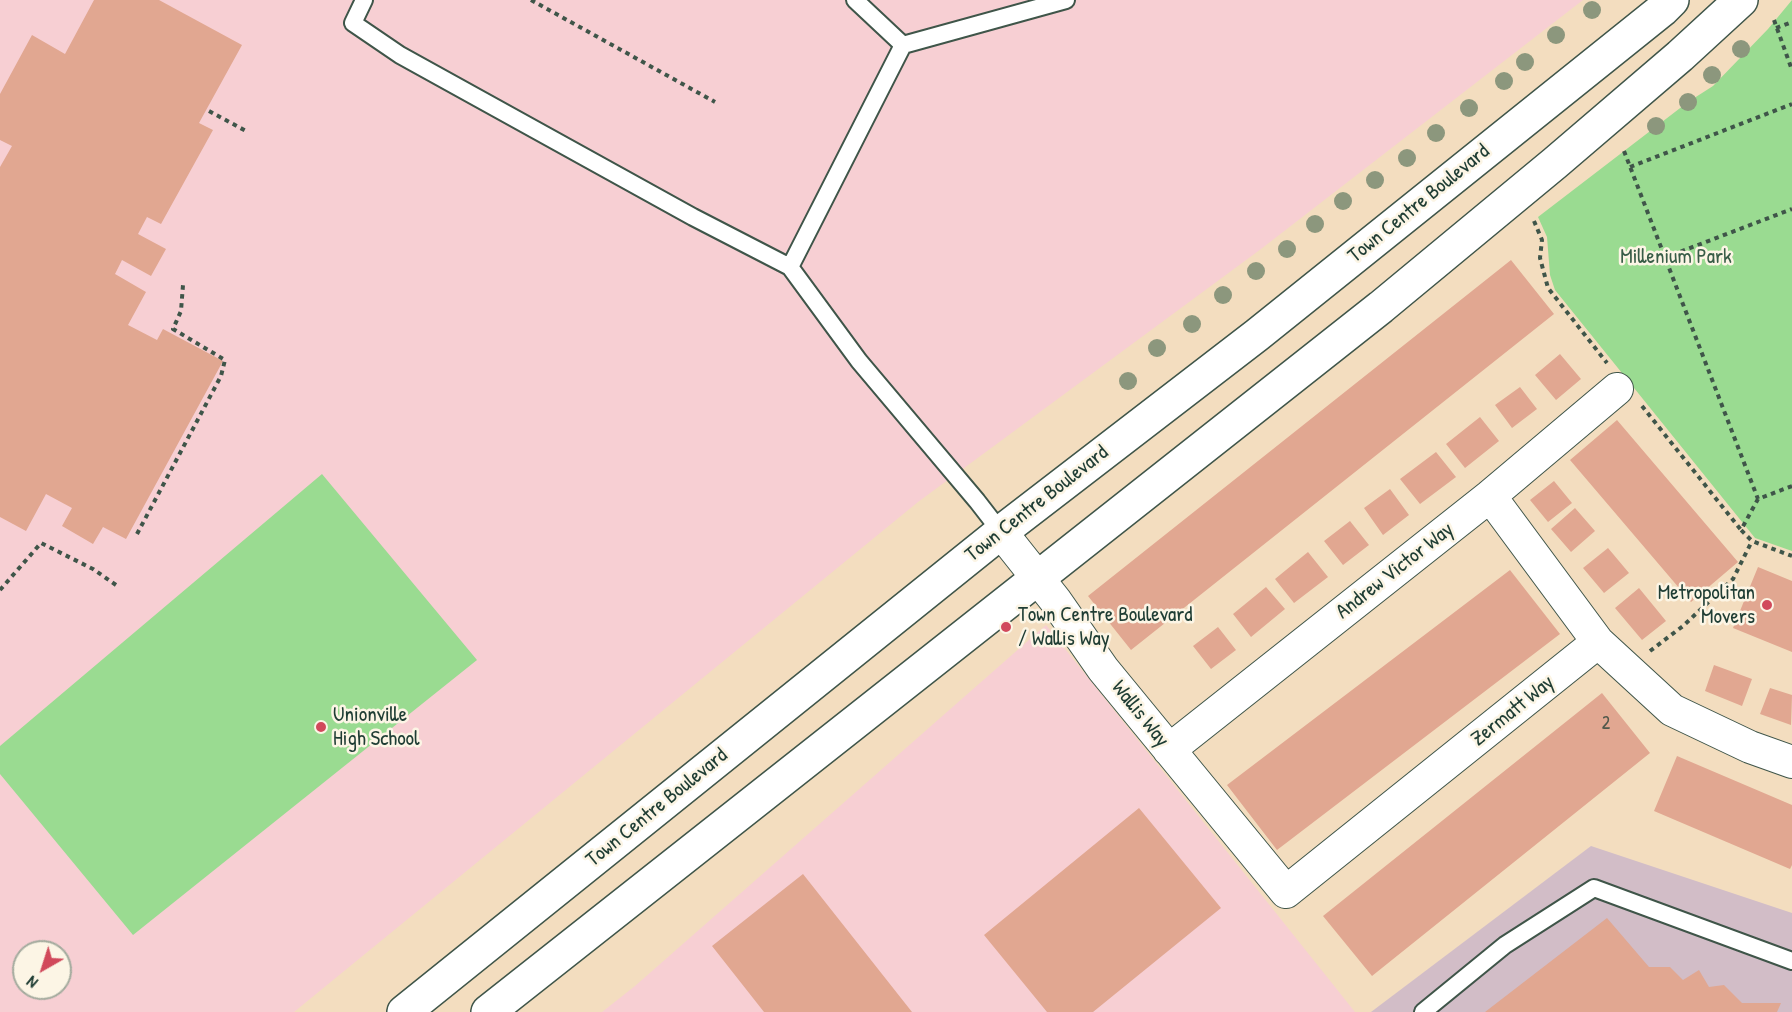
<!DOCTYPE html>
<html>
<head>
<meta charset="utf-8">
<style>
	body { margin:0 }
	#map { position:relative; width:1792px; height:1012px; overflow:hidden; background:#f3ddbf; font-family:"Patrick Hand",sans-serif }
	canvas { display:block }
	.north { position:absolute; left:12px; top:940px; width:60px; height:60px; box-sizing:border-box; background:#fcf5e5; border:2px solid #a4ab9e; border-radius:50%; rotate:219deg; font-size:16px; font-weight:700; line-height:24px; text-align:center; color:#1f3d34 }
	.north::after { content:''; display:block; margin:auto; width:21px; height:27px; background:#d1495b; clip-path:polygon(50% 0,100% 100%,50% 72%,0 100%) }
</style>
</head>
<body>
<div id="map">
<canvas width="1792" height="1012"></canvas>
<div class="north">N</div>
</div>
<script>
const ctx = document.querySelector('canvas').getContext('2d');
ctx.lineJoin = 'round';
function fillPath(path, color) { ctx.fillStyle = color; ctx.fill(path, 'evenodd'); }
const poly = rows => new Path2D(rows.map(r => 'M' + r).join(''));
function stroke(path, color, width, dash) { ctx.strokeStyle = color; ctx.lineWidth = width; ctx.lineCap = dash ? 'butt' : 'round'; ctx.setLineDash(dash || []); ctx.stroke(path); }
function drawText(font, color, halo, rows, align = 'center') {
  ctx.font = font + ' "Patrick Hand",sans-serif'; ctx.lineWidth = 5; ctx.setLineDash([]); ctx.textBaseline = 'middle'; ctx.strokeStyle = halo; ctx.fillStyle = color; for (const [text, x, y, turn = 0] of rows) {
    ctx.save(); ctx.translate(x, y); ctx.rotate((+turn || 0) * Math.PI / 180); ctx.textAlign = isNaN(turn) ? turn : align; if (halo) ctx.strokeText(text, 0, 0); ctx.fillText(text, 0, 0); ctx.restore();
  }
}
const built = poly([
	[0,0,1583,0,1261,249,918,502,294,1012,0,1012],
	[24,952,60,952,60,988,24,988],
	[1046,625,1355,1012,602,1012,635,986]
]);
const industrial = poly([
	[1591,846,1792,913,1792,1012,1371,1012]
]);
const green = poly([
	[1792,0,1792,551,1755,538,1555,290,1550,275,1547,237,1538,217,1688,102,1713,86,1768,29],
	[322,474,477,660,133,935,0,774,0,746]
]);
const building = poly([
	[94,0,159,0,242,45,199,123,213,130,161,224,147,217,138,234,166,249,151,276,122,260,115,274,146,292,128,325,157,340,163,329,223,361,126,539,103,527,93,544,62,526,72,508,46,494,26,531,0,517,0,167,12,146,0,140,0,94,32,35,65,54],
	[1511,260,1554,314,1131,650,1088,596],
	[1560,354,1581,379,1556,400,1535,375],
	[1520,387,1537,409,1512,428,1495,405],
	[1480,417,1499,441,1465,468,1446,444],
	[1617,420,1738,562,1691,602,1570,460],
	[1436,452,1456,477,1420,504,1400,479],
	[1554,481,1572,503,1548,522,1530,500],
	[1390,489,1409,515,1383,535,1364,508],
	[1575,508,1595,531,1571,552,1551,529],
	[1350,521,1369,545,1343,565,1324,541],
	[1608,548,1629,573,1604,593,1583,568],
	[1308,552,1328,577,1294,603,1275,579],
	[1758,567,1792,581,1792,652,1733,628],
	[1510,570,1560,634,1277,850,1227,785],
	[1266,587,1285,609,1251,637,1233,614],
	[1639,588,1666,621,1642,640,1615,608],
	[1218,627,1236,650,1211,669,1193,646],
	[1714,665,1752,679,1742,706,1705,691],
	[1770,688,1792,695,1791,725,1760,714],
	[1602,693,1650,753,1372,976,1323,916],
	[1677,756,1792,805,1792,865,1790,869,1654,811],
	[1139,808,1221,908,1093,1012,1047,1012,984,935],
	[803,874,912,1012,764,1012,712,946],
	[1607,918,1649,967,1670,967,1683,980,1699,970,1709,987,1724,985,1742,1003,1781,1003,1777,1012,1485,1012]
]);
const path = poly([
	[531,0,715,102],
	[1774,20,1792,70],
	[1776,28,1792,22],
	[209,111,246,131],
	[1624,151,1758,499],
	[1630,167,1792,104],
	[1534,221,1542,240,1540,258,1548,288,1607,363],
	[1664,258,1792,209],
	[1642,406,1741,530],
	[1792,486,1758,499,1741,530,1752,541,1792,556],
	[137,534,221,376,225,360,173,329,181,311,183,285],
	[0,590,41,543,93,569,116,585],
	[1650,651,1683,626,1733,579,1752,541]
]);
const lane = poly([
	[364,0,353,23,400,55,693,217,790,267,859,361,977,501,1001,532],
	[855,0,903,45],
	[790,267,903,45,1066,0],
	[1423,1012,1505,945,1594,888,1792,961]
]);
const street = poly([
	[1490,496,1598,642,1672,710,1750,747,1792,762],
	[1001,532,1055,600,1103,669,1286,892,1598,642],
	[1169,750,1490,496,1617,389]
]);
const secondary = poly([
	[404,1012,1001,532,1257,335,1662,10,1672,0],
	[488,1012,1381,307,1555,163,1680,56,1741,0]
]);
const trees = [
	[1592,10],
	[1556,35],
	[1741,49],
	[1525,62],
	[1712,75],
	[1504,81],
	[1688,102],
	[1469,108],
	[1656,126],
	[1436,133],
	[1407,158],
	[1375,180],
	[1343,201],
	[1315,224],
	[1287,249],
	[1256,271],
	[1223,295],
	[1192,324],
	[1157,348],
	[1128,381]
];
const markers = [
	[1767,605,6,"#d1495b"],
	[1006,627,6,"#d1495b"],
	[321,727,6,"#d1495b"]
];
const numberNames = [
	["2",1606,724]
];
const streetNames = [
	["Town Centre Boulevard",1419,204,-39],
	["Town Centre Boulevard",1037,504,-38],
	["Andrew Victor Way",1395,571,-38],
	["Zermatt Way",1513,711,-39],
	["Wallis Way",1140,714,51],
	["Town Centre Boulevard",657,808,-39]
];
const parkNames = [
	["Millenium Park",1676,257]
];
const poiNames = [
	["Metropolitan",1755,593,"right"],
	["Movers",1755,617,"right"],
	["Town Centre Boulevard",1018,615],
	["/ Wallis Way",1018,639],
	["Unionville",333,715],
	["High School",333,739]
];
fillPath(built, '#f7cfd3');
fillPath(industrial, '#d2bdc7');
fillPath(green, '#9adb91');
fillPath(building, '#e1a791');
stroke(lane, '#3f5549', 20);
stroke(street, '#3f5549', 34);
stroke(secondary, '#3f5549', 36);
stroke(path, '#3f5549', 4, [4.5, 4.5]);
stroke(lane, '#fff', 16);
stroke(street, '#fff', 32);
stroke(secondary, '#fff', 33);
ctx.fillStyle = '#8c977d';
for (const [x, y] of trees) { ctx.beginPath(); ctx.arc(x, y, 9, 0, 2 * Math.PI); ctx.fill(); }
for (const [x, y, r, color] of markers) { const dot = new Path2D(); dot.arc(x, y, r, 0, 2 * Math.PI); ctx.fillStyle = color; ctx.fill(dot); stroke(dot, '#fcf5e5', 2); }
drawText('18px', '#50584b', null, numberNames);
drawText('21px', '#1f3d34', '#fcf5e5', streetNames);
drawText('21px', '#385d47', '#fcf5e5', parkNames);
drawText('21px', '#1f3d34', '#fcf5e5', poiNames, 'left');
</script>
</body>
</html>
